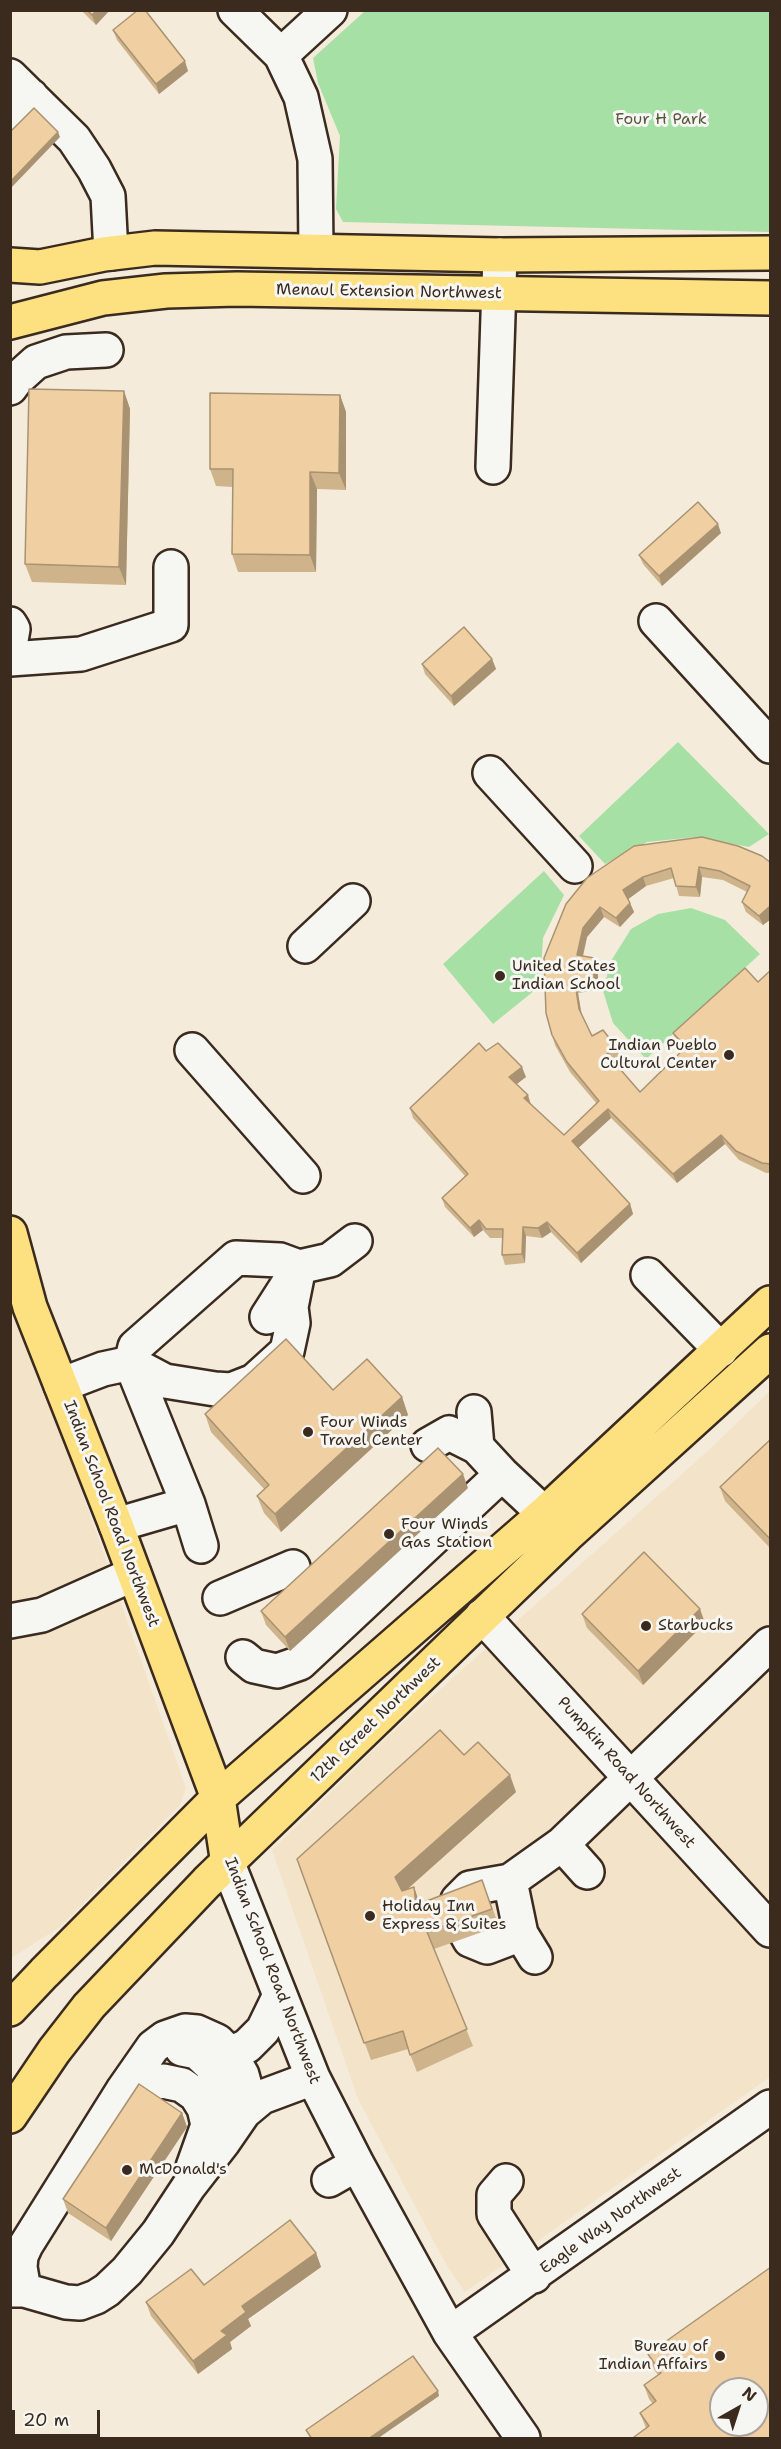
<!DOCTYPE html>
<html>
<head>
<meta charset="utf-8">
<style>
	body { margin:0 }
	#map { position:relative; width:781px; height:2449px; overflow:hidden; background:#f4ebda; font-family:"Shantell Sans",sans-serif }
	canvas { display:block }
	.frame { position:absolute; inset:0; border:12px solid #3b2a1e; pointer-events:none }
	.north { position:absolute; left:709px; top:2377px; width:60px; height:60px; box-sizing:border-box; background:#f6f6f2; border:2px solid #aba49d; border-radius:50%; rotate:39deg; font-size:16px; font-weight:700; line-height:24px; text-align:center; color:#3b2a1e }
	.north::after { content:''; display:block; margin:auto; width:21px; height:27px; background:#3b2a1e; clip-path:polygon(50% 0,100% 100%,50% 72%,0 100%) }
	.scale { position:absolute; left:12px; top:2410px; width:88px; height:27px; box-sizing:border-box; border:3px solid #3b2a1e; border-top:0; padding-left:8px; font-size:18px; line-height:21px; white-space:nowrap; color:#3b2a1e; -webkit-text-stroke:4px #f6f6f2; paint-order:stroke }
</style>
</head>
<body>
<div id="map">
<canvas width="781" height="2449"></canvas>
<div class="frame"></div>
<div class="north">N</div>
<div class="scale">20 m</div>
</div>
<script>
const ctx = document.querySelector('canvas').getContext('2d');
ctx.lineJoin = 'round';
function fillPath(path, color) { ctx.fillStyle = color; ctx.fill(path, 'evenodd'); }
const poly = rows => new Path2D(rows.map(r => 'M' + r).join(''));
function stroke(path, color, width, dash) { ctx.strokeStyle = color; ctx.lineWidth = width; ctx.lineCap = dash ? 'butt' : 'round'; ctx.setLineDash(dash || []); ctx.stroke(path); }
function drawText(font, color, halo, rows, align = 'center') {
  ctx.font = font + ' "Shantell Sans",sans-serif'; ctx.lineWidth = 6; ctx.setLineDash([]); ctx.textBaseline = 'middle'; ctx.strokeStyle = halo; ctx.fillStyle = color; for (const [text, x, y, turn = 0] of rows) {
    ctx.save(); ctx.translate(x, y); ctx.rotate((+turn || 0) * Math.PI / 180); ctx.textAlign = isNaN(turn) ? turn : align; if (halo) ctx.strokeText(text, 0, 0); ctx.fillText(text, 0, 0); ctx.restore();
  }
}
const built = poly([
	[10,1288,186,1788,180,1805,60,1927,11,1958],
	[770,1391,770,2077,465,2292,447,2266,358,2099,272,1850,388,1736,710,1449]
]);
const green = poly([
	[365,11,770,11,770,232,343,222,336,209,340,136,318,83,313,58],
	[678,742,769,834,749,847,696,837,647,842,605,864,579,836],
	[544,871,564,895,543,938,540,986,493,1024,443,964],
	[691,908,725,920,760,954,646,1059,613,1023,603,991,611,961,631,929,658,914]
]);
const minor = poly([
	[235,10,281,55,301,97,315,159,316,251],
	[281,55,330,10],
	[10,76,74,139,94,169,108,196,111,253],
	[10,116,31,96],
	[10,388,16,380,36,362,66,352,106,350],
	[493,467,500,255],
	[656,621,770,746],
	[10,624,13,629,10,646],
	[10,659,81,654,171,625,171,567],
	[490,773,575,866],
	[305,946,353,901],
	[192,1050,303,1176],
	[648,1275,721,1350],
	[267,1317,299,1267,330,1260,355,1241],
	[61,1385,103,1369,131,1363,165,1381,215,1389,231,1390,254,1381,287,1351,293,1323,291,1307,299,1267,280,1260,236,1258,135,1347,131,1363,188,1504],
	[474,1412,477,1447,502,1474,564,1532],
	[428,1445,449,1433,477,1447],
	[116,1525,188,1504,201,1546],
	[220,1598,293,1567],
	[482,1616,770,1930],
	[10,1621,42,1615,134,1574],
	[243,1657,254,1666,277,1671,300,1663,502,1474],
	[562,1844,587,1872],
	[228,1864,313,2078,357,2164,450,2333,523,2438],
	[510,1881,521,1934,535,1957],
	[521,1934,487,1947,470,1940,458,1919,458,1900,470,1888,510,1881,562,1844,770,1644],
	[182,2049,197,2052,214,2068,216,2090,208,2125],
	[230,2054,247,2046,263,2030,280,1995],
	[123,2090,163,2081,182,2085,196,2095,204,2108,208,2125,193,2167],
	[329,2180,357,2164],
	[506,2181,494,2195,494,2214,534,2276],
	[10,2290,24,2290,66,2302,80,2303,96,2297,107,2290,127,2271,158,2233,189,2186,224,2141,244,2112,262,2097,313,2078],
	[24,2290,20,2267,21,2256,26,2245,123,2090,153,2047,165,2038,185,2031,197,2032,217,2041,230,2054,242,2075,245,2086,244,2112],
	[450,2333,770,2107]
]);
const major = poly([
	[10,265,40,267,104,254,155,248,500,255,770,253],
	[10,322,103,298,166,291,237,289,770,298],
	[10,1233,30,1307,116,1525,218,1798,228,1864],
	[10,2009,44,1973,218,1798,544,1514,770,1303],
	[10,2116,54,2051,89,2006,207,1882,567,1535,770,1351]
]);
const wall = poly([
	[81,10,110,10,96,25],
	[113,30,188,71,159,94,117,40],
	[124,391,130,409,126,585,32,582,25,564],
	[340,395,346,412,346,490,317,489,316,572,238,572,232,554,233,487,216,486,210,469],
	[721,533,662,586,643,564,639,555],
	[492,659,496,669,454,706,425,674,422,664],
	[634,846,771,863,771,919,763,925,746,912,742,902,747,892,723,880,702,877,700,897,679,896,674,878,646,886,628,899,634,912,620,927,604,917,587,937,583,956,598,968,598,990,578,993,582,1015,592,1036,617,1048,620,1057,613,1061,640,1092,683,1050,676,1043,673,1033,758,982,771,970,771,1173,766,1173,739,1160,725,1144,677,1183,611,1118,578,1148,630,1204,633,1214,581,1263,551,1232,542,1238,526,1236,525,1263,505,1265,502,1255,503,1238,490,1238,483,1230,474,1237,445,1207,442,1198,465,1176,413,1118,410,1108,486,1051,526,1077,516,1084,531,1105,564,1135,597,1104,570,1072,555,1045,552,1035,544,958],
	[333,1390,402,1397,408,1415,281,1532,264,1513,257,1496,264,1489,211,1432,205,1414],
	[771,1439,771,1549,725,1501,720,1487],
	[468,1488,290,1651,266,1625,261,1611],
	[582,1614,705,1623,643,1685,587,1628],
	[464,1755,516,1792,406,1890,414,1887,420,1904,482,1880,499,1926,434,1949,473,2046,417,2072,408,2049,371,2060,297,1859],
	[182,2113,187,2127,111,2241,68,2213,63,2199],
	[316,2253,321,2267,248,2319,251,2326,230,2342,232,2349,198,2374,151,2316,146,2302],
	[648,2354,771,2439,635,2439,634,2437,646,2428,640,2413,653,2404,649,2399,644,2385,658,2375,653,2368]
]);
const shadedWall = poly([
	[97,10,110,10,96,25,92,15],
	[185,61,188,71,159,94,156,84],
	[58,132,60,137,10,189,10,182],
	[124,391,130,409,126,585,119,567],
	[340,395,346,412,346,490,339,473],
	[310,472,317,489,316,572,310,555],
	[718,524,721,533,662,586,659,576],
	[492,659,496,669,454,706,451,696],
	[699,867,702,877,700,897,696,887],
	[643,877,646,886,627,900,623,890],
	[630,903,634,912,620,927,616,918],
	[600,907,604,917,587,937,581,964,577,955,583,928],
	[769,907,771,911,771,919,763,925,759,916],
	[594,958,598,968,598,990,594,980],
	[575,983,578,993,582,1019,579,1009],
	[522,1067,526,1077,513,1087,509,1077],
	[528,1095,531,1105,524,1098],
	[608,1109,611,1118,575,1151,572,1141],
	[721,1135,725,1144,677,1183,673,1174],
	[630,1204,633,1214,581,1263,577,1253],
	[479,1220,483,1230,474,1237,470,1228],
	[547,1222,551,1232,542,1238,538,1228],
	[523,1227,526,1236,525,1263,522,1254],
	[402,1397,408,1415,281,1532,275,1514],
	[463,1474,468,1488,290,1651,285,1637],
	[700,1609,705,1623,643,1685,638,1671],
	[510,1775,516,1792,402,1894,395,1877],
	[414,1887,420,1905,416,1905],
	[182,2113,187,2127,111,2241,106,2228],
	[316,2253,321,2267,248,2319,251,2326,230,2342,232,2349,198,2374,193,2361,221,2331,242,2306],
	[438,2391,439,2396,377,2439,368,2439]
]);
const building = poly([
	[87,10,97,10,92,15,87,10],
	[138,10,145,10,185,61,156,84,113,30,138,10],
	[34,108,58,132,10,182,10,132,34,108],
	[29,389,124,391,119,567,25,564,29,389],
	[210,393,340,395,339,473,310,472,310,555,232,554,233,469,210,469,210,393],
	[698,502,718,524,659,576,639,555,698,502],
	[464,627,492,659,451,696,422,664,464,627],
	[702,837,738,846,762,856,771,863,771,909,769,907,759,916,742,902,750,886,720,871,699,867,696,887,676,886,671,868,643,877,623,890,630,903,616,918,600,907,583,928,577,955,594,958,594,980,575,983,579,1009,592,1036,603,1030,617,1048,607,1054,640,1092,686,1047,673,1033,745,968,758,982,771,970,771,1164,762,1163,736,1151,721,1135,673,1174,608,1109,572,1141,630,1204,577,1253,547,1222,538,1228,523,1227,522,1254,502,1255,503,1229,486,1229,479,1220,470,1228,442,1198,468,1174,410,1108,479,1043,486,1051,498,1043,522,1067,509,1077,528,1095,524,1098,564,1135,599,1101,567,1062,552,1035,546,1013,544,958,566,904,587,878,634,846,702,837],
	[286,1339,333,1390,367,1359,402,1397,275,1514,257,1496,269,1485,205,1414,286,1339],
	[771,1439,771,1540,720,1487,771,1439],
	[438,1448,463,1474,285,1637,261,1611,438,1448],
	[644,1552,700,1609,638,1671,582,1614,644,1552],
	[440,1730,464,1755,478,1742,510,1775,395,1877,402,1891,414,1887,416,1905,482,1880,492,1909,427,1932,467,2029,410,2055,403,2031,364,2043,297,1859,440,1730],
	[139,2084,182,2113,106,2228,63,2199,139,2084],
	[290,2220,316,2253,242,2306,246,2312,221,2331,227,2335,193,2361,146,2302,191,2269,204,2285,290,2220],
	[771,2267,771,2439,636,2439,634,2437,649,2426,640,2413,656,2401,644,2385,661,2373,648,2354,771,2267],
	[721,2389,757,2389,757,2425,721,2425,721,2389],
	[413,2356,438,2391,368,2439,312,2439,306,2430,413,2356]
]);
const markers = [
	[500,976,6,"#3b2a1e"],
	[729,1055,6,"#3b2a1e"],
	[308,1432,6,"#3b2a1e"],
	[389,1534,6,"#3b2a1e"],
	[646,1626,6,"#3b2a1e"],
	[370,1916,6,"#3b2a1e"],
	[127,2170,6,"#3b2a1e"],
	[720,2356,6,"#3b2a1e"]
];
const parkNames = [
	["Four H Park",661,120]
];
const streetNames = [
	["Menaul Extension Northwest",389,292,1],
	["Indian School Road Northwest",111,1514,69],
	["12th Street Northwest",376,1720,-44],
	["Pumpkin Road Northwest",626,1773,48],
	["Indian School Road Northwest",272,1971,69],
	["Eagle Way Northwest",611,2221,-36]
];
const poiNames = [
	["United States",512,967],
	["Indian School",512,985],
	["Indian Pueblo",717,1046,"right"],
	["Cultural Center",717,1064,"right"],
	["Four Winds",320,1423],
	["Travel Center",320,1441],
	["Four Winds",401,1525],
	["Gas Station",401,1543],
	["Starbucks",658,1626],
	["Holiday Inn",382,1907],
	["Express & Suites",382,1925],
	["McDonald's",139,2170],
	["Bureau of",708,2347,"right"],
	["Indian Affairs",708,2365,"right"]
];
fillPath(built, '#f3e3c9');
fillPath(green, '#a7e0a5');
stroke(minor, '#3b2a1e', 38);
stroke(major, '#3b2a1e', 38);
stroke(minor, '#f6f6f2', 33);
stroke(major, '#fde080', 33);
fillPath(wall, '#ceb38b');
fillPath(shadedWall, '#a89271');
fillPath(building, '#f0d0a2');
stroke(building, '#a89271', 1.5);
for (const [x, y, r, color] of markers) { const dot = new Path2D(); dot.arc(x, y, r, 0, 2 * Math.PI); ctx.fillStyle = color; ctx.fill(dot); stroke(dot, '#f6f6f2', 2); }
drawText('16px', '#565840', '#f6f6f2', parkNames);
drawText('16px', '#3b2a1e', '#f6f6f2', streetNames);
drawText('16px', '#3b2a1e', '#f6f6f2', poiNames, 'left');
</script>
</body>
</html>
